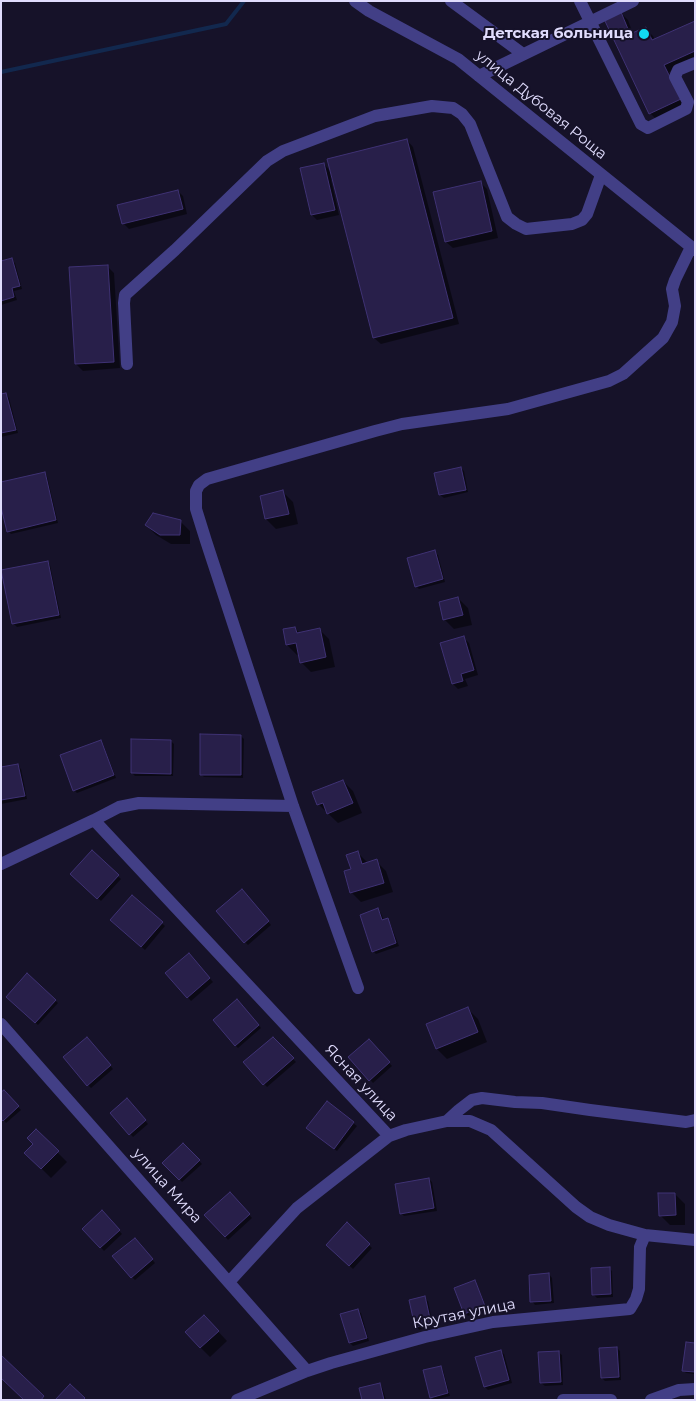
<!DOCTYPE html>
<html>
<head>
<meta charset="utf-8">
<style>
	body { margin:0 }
	#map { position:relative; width:696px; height:1401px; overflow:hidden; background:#161229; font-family:Montserrat,sans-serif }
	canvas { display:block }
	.frame { position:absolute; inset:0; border:2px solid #e0dcfd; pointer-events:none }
</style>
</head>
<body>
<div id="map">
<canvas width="696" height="1401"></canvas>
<div class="frame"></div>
</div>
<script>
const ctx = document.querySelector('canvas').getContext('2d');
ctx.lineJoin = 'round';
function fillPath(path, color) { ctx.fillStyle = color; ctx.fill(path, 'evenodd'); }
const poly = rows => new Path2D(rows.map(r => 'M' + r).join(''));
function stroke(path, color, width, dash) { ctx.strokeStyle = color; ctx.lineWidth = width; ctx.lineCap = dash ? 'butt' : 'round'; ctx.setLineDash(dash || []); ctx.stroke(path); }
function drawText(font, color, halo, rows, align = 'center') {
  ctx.font = font + ' Montserrat,sans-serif'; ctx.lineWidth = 4; ctx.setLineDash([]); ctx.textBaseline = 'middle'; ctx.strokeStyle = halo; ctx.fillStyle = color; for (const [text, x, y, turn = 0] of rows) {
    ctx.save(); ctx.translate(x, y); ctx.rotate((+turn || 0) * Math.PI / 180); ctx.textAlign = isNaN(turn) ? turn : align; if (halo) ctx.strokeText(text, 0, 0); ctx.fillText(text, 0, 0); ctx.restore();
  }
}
const shadow = poly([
	[621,13,628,20,633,34,646,29,653,36,655,40,695,22,695,61,669,72,687,106,657,120,650,113],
	[407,140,413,147,459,324,381,344,374,338,333,179,331,180,339,215,317,220,312,215,324,164,331,172],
	[480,182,487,189,498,238,453,248,446,242],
	[178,191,183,196,187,214,129,229,124,224,119,206],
	[12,260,15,263,22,289,14,291,17,300,1,305,1,266],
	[107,266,114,273,120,368,83,371,76,364],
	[6,394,9,398,18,433,1,437,1,396],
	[461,468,464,471,468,492,444,498,440,495,436,474],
	[44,473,47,476,58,523,11,534,8,531],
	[283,492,293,502,298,524,276,529,266,519,261,497],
	[180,521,190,531,190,544,171,544,156,535,146,525],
	[435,552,438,555,445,582,419,589,416,586],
	[47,562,50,565,61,618,17,627,14,624],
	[458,598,468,608,472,625,454,629,444,619],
	[295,628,300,633,319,629,329,639,335,667,311,672,301,662,299,654,297,655,287,645],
	[464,638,469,643,478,675,465,679,468,686,458,689,453,684,441,644],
	[241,736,244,739,243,778,204,777,201,774],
	[100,741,103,744,116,778,77,793,74,790],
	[171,741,174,744,173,776,135,776,132,773],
	[18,766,21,769,27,799,1,804,1,769],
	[343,781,353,791,362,813,338,823,318,804],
	[92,852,121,879,101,901,72,874],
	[358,853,368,863,376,861,386,871,393,892,361,902,351,892,352,870],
	[245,894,271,925,248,945,245,942],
	[132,897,165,926,145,950,111,920],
	[378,910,381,913,384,921,387,920,390,923,399,946,376,954,373,951],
	[191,958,213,982,191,1001,167,973],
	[27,975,58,1003,38,1025,7,997],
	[240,1004,261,1028,238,1048,235,1045],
	[468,1009,478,1019,487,1042,447,1059,437,1049,428,1025],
	[273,1039,296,1062,267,1087,245,1062],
	[369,1041,392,1066,373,1083,350,1058],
	[90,1042,113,1069,91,1088,88,1085],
	[4,1092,21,1110,6,1123,1,1117],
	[127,1100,148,1124,133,1137,112,1113],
	[327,1103,357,1126,337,1151,311,1131],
	[36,1131,67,1162,51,1178,26,1153,35,1144],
	[183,1144,202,1164,182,1182,164,1163],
	[429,1179,432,1182,437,1211,404,1216,401,1213],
	[230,1193,252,1218,228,1240,206,1215],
	[675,1194,685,1204,685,1225,670,1225,660,1215],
	[102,1212,122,1234,104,1251,84,1229],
	[347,1224,372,1248,353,1269,328,1245],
	[137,1242,155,1263,135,1280,132,1277],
	[609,1268,612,1271,613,1297,597,1298,594,1295],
	[549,1274,552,1278,554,1303,535,1305,532,1301],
	[474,1282,477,1285,487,1309,468,1316,465,1313],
	[424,1298,428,1301,433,1326,419,1330,416,1326],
	[357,1310,361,1313,369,1341,353,1346,350,1343],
	[214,1327,227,1341,210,1357,200,1347],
	[695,1344,695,1374,686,1373,683,1370],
	[617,1348,620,1351,621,1380,605,1381,602,1378],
	[500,1351,504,1354,512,1383,488,1390,485,1387],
	[558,1352,562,1355,563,1385,545,1386,541,1383],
	[440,1367,443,1370,450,1396,434,1400,431,1397],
	[379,1384,382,1387,386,1400,363,1400]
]);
const stream = poly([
	[1,72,226,24,244,1]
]);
const building = poly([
	[621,12,630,34,646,27,652,40,695,21,695,51,664,65,681,99,649,114,604,19,621,12],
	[407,139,453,318,373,338,327,159,407,139],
	[324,163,335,210,311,215,300,168,324,163],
	[481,181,492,231,445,242,433,192,481,181],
	[178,190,183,209,122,224,117,205,178,190],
	[12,258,20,286,12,288,14,297,1,301,1,261,12,258],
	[108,265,114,362,75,364,69,267,108,265],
	[6,393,16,430,1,433,1,394,6,393],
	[461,467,466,490,439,495,434,473,461,467],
	[45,472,56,520,7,532,1,507,1,482,45,472],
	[283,490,289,514,265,519,260,496,283,490],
	[153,513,181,520,180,535,160,535,145,525,153,513],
	[435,550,443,579,415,587,407,558,435,550],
	[48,561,59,615,12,624,1,570,48,561],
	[458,597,463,615,443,620,439,602,458,597],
	[295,627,297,633,320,628,326,657,300,663,296,643,286,645,283,629,295,627],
	[464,636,474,670,461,674,463,681,452,684,440,643,464,636],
	[200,734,241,735,241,775,200,775,200,734],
	[131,739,171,740,171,774,131,773,131,739],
	[101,740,114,775,73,791,60,755,101,740],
	[18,764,25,796,1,800,1,767,18,764],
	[343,780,353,803,327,814,323,803,317,805,312,792,343,780],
	[92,850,119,875,97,899,70,874,92,850],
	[358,851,362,864,377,859,384,883,350,893,344,871,351,869,346,855,358,851],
	[242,889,269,921,244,943,216,911,242,889],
	[132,895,163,922,141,947,110,920,132,895],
	[378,908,382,920,388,918,396,943,372,952,360,915,378,908],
	[189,953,210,978,187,998,165,973,189,953],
	[27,973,56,1000,35,1023,6,997,27,973],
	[237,999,259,1025,235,1046,213,1020,237,999],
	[468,1007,478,1032,436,1049,426,1024,468,1007],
	[87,1037,111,1065,87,1086,63,1057,87,1037],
	[273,1037,294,1058,263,1085,243,1062,273,1037],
	[369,1039,390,1062,369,1081,348,1057,369,1039],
	[4,1090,19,1106,3,1121,1,1119,1,1092,4,1090],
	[127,1098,146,1120,129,1135,110,1113,127,1098],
	[327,1101,354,1122,334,1149,306,1128,327,1101],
	[36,1129,59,1151,41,1169,24,1153,33,1144,27,1138,36,1129],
	[183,1143,200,1160,179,1180,162,1163,183,1143],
	[429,1178,434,1208,400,1214,395,1184,429,1178],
	[230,1192,250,1214,225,1237,204,1215,230,1192],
	[658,1193,675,1193,676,1215,659,1216,658,1193],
	[102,1210,120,1230,100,1248,82,1229,102,1210],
	[347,1222,370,1244,349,1266,326,1245,347,1222],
	[135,1238,153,1259,131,1278,112,1256,135,1238],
	[610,1267,611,1294,592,1295,591,1268,610,1267],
	[549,1273,551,1301,530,1302,529,1275,549,1273],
	[475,1280,485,1306,464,1314,454,1288,475,1280],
	[425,1296,431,1323,415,1327,409,1300,425,1296],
	[358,1309,367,1338,349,1343,340,1314,358,1309],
	[204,1315,219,1331,200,1348,185,1332,204,1315],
	[686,1342,695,1343,695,1372,682,1371,686,1342],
	[617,1347,619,1377,601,1378,599,1348,617,1347],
	[501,1350,509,1380,484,1387,475,1357,501,1350],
	[559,1351,561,1382,540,1383,538,1352,559,1351],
	[1,1355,44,1396,41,1400,24,1400,1,1378,1,1355],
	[441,1366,448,1393,430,1398,423,1370,441,1366],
	[380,1383,384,1400,362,1400,359,1388,380,1383],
	[70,1384,85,1398,83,1400,55,1400,70,1384]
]);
const minor = poly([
	[355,1,369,11,458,59,695,250],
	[451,1,523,54],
	[580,1,641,124,648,128,686,109,688,102,675,77,678,70,695,63],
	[479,76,633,1],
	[127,364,124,303,125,295,175,250,267,161,283,151,375,116,432,106,453,108,462,114,470,124,507,217,516,224,526,229,572,224,582,220,587,214,601,175],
	[94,820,119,807,139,803,293,806],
	[1,864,94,820,389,1136,406,1130,447,1121,470,1121,491,1130,576,1207,590,1217,609,1225,645,1235,695,1240],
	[358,988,293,806,206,541,196,509,196,491,199,485,207,479,375,431,402,424,508,409,609,381,623,374,663,338,672,322,675,306,672,289,675,280,691,247],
	[1,1024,307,1371],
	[447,1121,459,1110,472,1100,482,1098,515,1102,542,1103,590,1110,686,1122,695,1120],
	[229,1282,297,1208,389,1136],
	[237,1400,307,1371,331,1363,425,1337,493,1322,630,1309,636,1299,639,1289,640,1247,645,1235],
	[563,1400,611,1400],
	[651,1400,679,1390,695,1389]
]);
const markers = [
	[644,34,6,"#12dcf4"]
];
const poiNames = [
	["Детская больница",633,34]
];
const streetNames = [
	["улица Дубовая Роща",541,105,39],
	["Ясная улица",361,1083,47],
	["улица Мира",167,1186,48],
	["Крутая улица",464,1314,-11]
];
fillPath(shadow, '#0007');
stroke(stream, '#12284e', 4);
fillPath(building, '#281f4a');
stroke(building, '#3f3274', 1);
stroke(minor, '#423f86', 12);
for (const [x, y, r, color] of markers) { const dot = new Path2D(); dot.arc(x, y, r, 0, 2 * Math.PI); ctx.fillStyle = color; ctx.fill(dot); stroke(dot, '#161229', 2); }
drawText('bold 15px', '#e0dcfd', '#161229', poiNames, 'right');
drawText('15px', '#e0dcfd', '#161229', streetNames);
</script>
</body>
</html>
